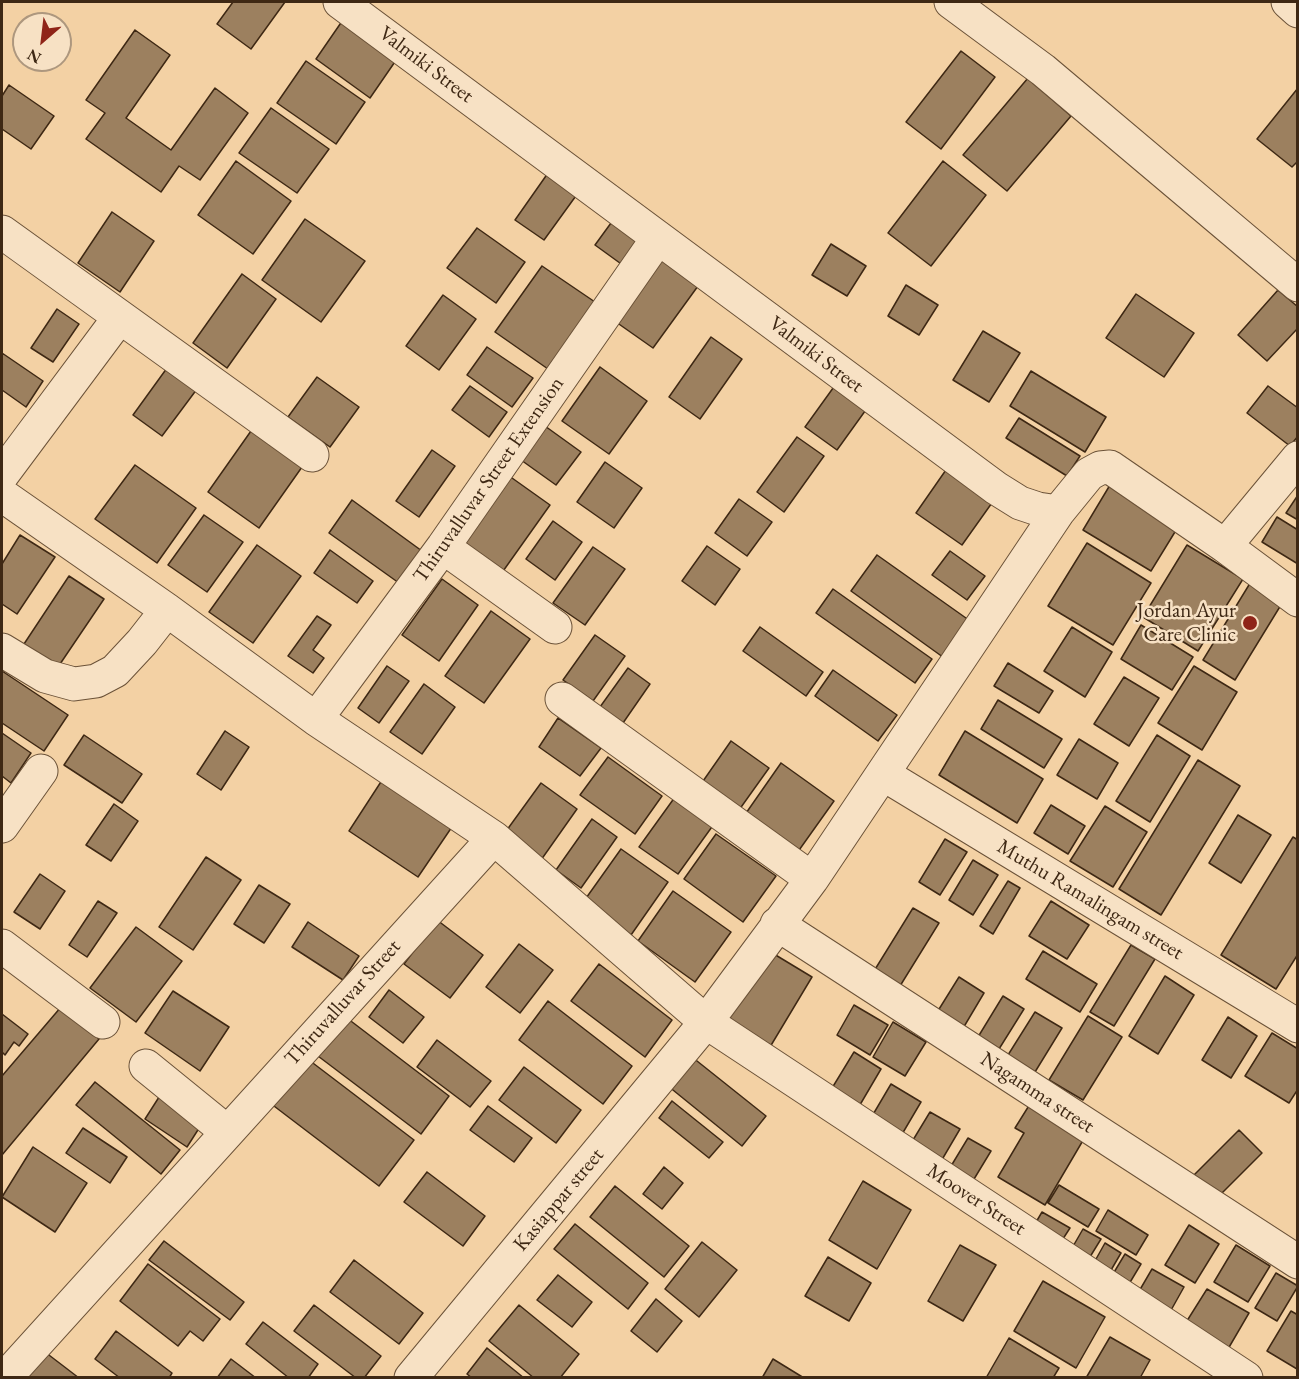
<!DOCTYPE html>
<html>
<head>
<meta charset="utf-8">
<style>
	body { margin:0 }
	#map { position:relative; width:1299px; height:1379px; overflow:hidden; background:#f3d1a4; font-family:"EB Garamond",serif }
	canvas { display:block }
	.frame { position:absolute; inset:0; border:3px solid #3e2814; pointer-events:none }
	.north { position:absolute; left:12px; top:12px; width:60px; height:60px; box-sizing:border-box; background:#f7e1c4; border:2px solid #ad977e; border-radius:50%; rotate:208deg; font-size:16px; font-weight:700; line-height:24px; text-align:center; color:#3e2814 }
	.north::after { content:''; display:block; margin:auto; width:21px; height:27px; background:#8f2418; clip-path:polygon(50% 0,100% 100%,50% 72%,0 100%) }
</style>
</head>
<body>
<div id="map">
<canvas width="1299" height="1379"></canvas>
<div class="frame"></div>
<div class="north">N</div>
</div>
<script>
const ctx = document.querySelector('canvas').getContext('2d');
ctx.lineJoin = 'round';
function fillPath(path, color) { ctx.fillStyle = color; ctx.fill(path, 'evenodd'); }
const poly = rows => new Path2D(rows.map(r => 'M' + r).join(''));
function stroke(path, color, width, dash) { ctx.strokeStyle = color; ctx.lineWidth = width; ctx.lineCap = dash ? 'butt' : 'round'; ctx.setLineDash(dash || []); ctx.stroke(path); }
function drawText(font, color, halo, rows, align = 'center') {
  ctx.font = font + ' "EB Garamond",serif'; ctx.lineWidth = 5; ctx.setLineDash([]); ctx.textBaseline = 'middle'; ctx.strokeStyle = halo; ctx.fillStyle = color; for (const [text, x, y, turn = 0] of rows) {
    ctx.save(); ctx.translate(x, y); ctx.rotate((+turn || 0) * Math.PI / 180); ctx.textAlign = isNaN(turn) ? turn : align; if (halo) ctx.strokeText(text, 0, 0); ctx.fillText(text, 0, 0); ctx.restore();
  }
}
const building = poly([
	[233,2,285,2,251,49,217,24,233,2],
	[347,14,401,53,370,98,316,59,347,14],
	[135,30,170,55,126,118,171,150,215,88,248,113,200,180,179,166,161,192,86,139,105,113,86,100,135,30],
	[961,51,995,77,941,149,906,122,961,51],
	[306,61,365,102,336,144,277,103,306,61],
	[1028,78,1071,116,1007,191,963,155,1028,78],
	[9,85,54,116,31,149,2,129,2,96,9,85],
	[1298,88,1298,161,1292,167,1257,139,1298,88],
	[271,108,329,149,297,193,239,153,271,108],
	[236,161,291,201,253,254,198,215,236,161],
	[943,161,986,195,931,266,888,233,943,161],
	[548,173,578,193,544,240,515,220,548,173],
	[112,212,154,241,120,292,78,263,112,212],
	[619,212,648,232,624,266,595,245,619,212],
	[305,219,365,261,321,322,262,280,305,219],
	[477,228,525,262,496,303,447,268,477,228],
	[831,244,866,266,847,296,812,275,831,244],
	[661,259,698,286,653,348,616,322,661,259],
	[542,266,595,302,548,369,495,332,542,266],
	[242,274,276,299,227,368,193,343,242,274],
	[906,285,938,305,919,335,888,316,906,285],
	[1278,290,1298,307,1298,328,1267,361,1238,335,1278,290],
	[1136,294,1194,333,1164,377,1106,338,1136,294],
	[443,295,476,319,439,370,406,346,443,295],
	[57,309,79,324,53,362,31,348,57,309],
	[983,331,1020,353,989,402,953,380,983,331],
	[711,337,742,359,700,419,669,397,711,337],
	[487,347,533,378,512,407,467,375,487,347],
	[2,353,43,381,26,407,2,390,2,353],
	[600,367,647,401,609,454,562,421,600,367],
	[167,368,197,389,162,436,133,415,167,368],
	[1031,371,1106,417,1085,452,1010,406,1031,371],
	[317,377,359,407,330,447,288,417,317,377],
	[841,377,873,400,837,450,805,427,841,377],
	[470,386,507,412,489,437,452,410,470,386],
	[1268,386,1298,408,1298,436,1290,446,1247,413,1268,386],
	[1019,418,1080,456,1067,476,1006,438,1019,418],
	[538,421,581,452,556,485,514,455,538,421],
	[251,431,302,467,259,528,208,492,251,431],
	[797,437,824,456,784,512,757,492,797,437],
	[432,450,455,466,419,517,396,501,432,450],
	[605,462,642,488,614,528,577,502,605,462],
	[135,465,196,508,157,563,95,519,135,465],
	[948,467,994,500,962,545,916,513,948,467],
	[505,473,550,505,501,574,456,542,505,473],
	[1110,485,1178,527,1151,571,1083,530,1110,485],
	[1298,495,1298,520,1286,513,1298,495],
	[739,499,772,522,747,556,715,533,739,499],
	[352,500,422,551,399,583,329,533,352,500],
	[204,515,243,542,207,592,168,565,204,515],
	[1277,517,1298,530,1298,564,1262,542,1277,517],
	[553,521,582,542,555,580,526,559,553,521],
	[20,535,55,557,17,614,2,604,2,564,20,535],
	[1087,543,1151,583,1113,645,1048,606,1087,543],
	[257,545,301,576,253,643,209,612,257,545],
	[1187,545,1243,579,1198,651,1143,617,1187,545],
	[707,546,740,569,715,605,682,581,707,546],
	[593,547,625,569,585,625,553,603,593,547],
	[330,550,373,581,357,603,314,573,330,550],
	[950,551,985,576,967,600,932,575,950,551],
	[877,555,973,623,947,660,851,591,877,555],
	[69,576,104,599,58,667,24,644,69,576],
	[442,579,478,605,439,661,402,635,442,579],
	[1252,580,1284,600,1235,680,1203,660,1252,580],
	[833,589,932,659,915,683,816,613,833,589],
	[491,611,530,639,484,703,445,676,491,611],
	[317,616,331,625,313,650,324,658,313,673,288,656,317,616],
	[1141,625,1193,657,1172,690,1121,659,1141,625],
	[760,627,823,672,806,696,743,651,760,627],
	[1072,627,1112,652,1085,697,1044,671,1072,627],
	[595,635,625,656,593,701,563,680,595,635],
	[1008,663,1053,691,1039,713,994,686,1008,663],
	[387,666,409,681,379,723,358,708,387,666],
	[1194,666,1237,692,1202,750,1158,723,1194,666],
	[628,668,650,684,623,723,600,707,628,668],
	[833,670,897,715,878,741,815,696,833,670],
	[2,671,68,715,44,751,2,723,2,671],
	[1124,677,1159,698,1129,746,1094,724,1124,677],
	[424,684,455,707,422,754,390,732,424,684],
	[998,700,1062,739,1044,768,981,729,998,700],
	[558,718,601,748,580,776,539,747,558,718],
	[225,731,249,747,221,790,197,774,225,731],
	[965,731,1043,779,1017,823,939,775,965,731],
	[2,733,31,753,11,783,2,776,2,733],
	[84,735,142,774,122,803,64,765,84,735],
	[1157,735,1190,756,1150,822,1116,801,1157,735],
	[1079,739,1118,763,1097,799,1057,775,1079,739],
	[731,741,769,768,739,810,701,784,731,741],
	[608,757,662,796,635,834,580,795,608,757],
	[1198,760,1240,786,1161,915,1119,889,1198,760],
	[781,763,834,801,797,853,744,816,781,763],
	[388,771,458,818,418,877,349,831,388,771],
	[541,783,577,809,541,860,504,834,541,783],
	[675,797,714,824,678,874,639,847,675,797],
	[114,804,138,821,111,861,86,845,114,804],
	[1051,805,1085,826,1068,854,1034,833,1051,805],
	[1105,806,1147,832,1113,887,1070,861,1105,806],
	[1238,815,1271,835,1241,883,1209,863,1238,815],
	[592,819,617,837,581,888,556,870,592,819],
	[716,834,776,876,743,922,684,879,716,834],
	[1293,837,1298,840,1298,954,1276,989,1221,955,1293,837],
	[945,839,967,852,940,895,919,882,945,839],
	[621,849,668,882,631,935,584,901,621,849],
	[206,857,241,880,193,950,159,927,206,857],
	[973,860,998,875,973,915,949,900,973,860],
	[40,874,65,891,40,929,14,912,40,874],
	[1008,881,1020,888,993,934,980,926,1008,881],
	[259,885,290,904,264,943,234,924,259,885],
	[673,891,731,932,695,982,638,941,673,891],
	[98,901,117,913,87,957,69,945,98,901],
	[1051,901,1089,925,1067,959,1029,936,1051,901],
	[913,908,939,923,900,986,874,971,913,908],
	[437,920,483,955,450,998,404,964,437,920],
	[308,922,359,956,343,980,292,947,308,922],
	[136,927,182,961,136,1022,90,988,136,927],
	[519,944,553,970,520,1013,486,987,519,944],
	[1131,945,1155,959,1114,1026,1090,1012,1131,945],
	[764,948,812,977,767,1052,720,1023,764,948],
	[1043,951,1097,984,1080,1012,1026,979,1043,951],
	[599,964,672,1020,645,1057,571,1001,599,964],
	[1165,976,1194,995,1158,1054,1129,1036,1165,976],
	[959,977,984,993,962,1030,936,1014,959,977],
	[389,990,424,1017,403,1043,369,1017,389,990],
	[173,991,229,1027,200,1071,145,1033,173,991],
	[1003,996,1024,1009,999,1049,978,1037,1003,996],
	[548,1001,632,1066,603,1104,519,1040,548,1001],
	[854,1005,888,1025,870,1055,837,1035,854,1005],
	[61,1007,99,1039,2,1155,2,1076,61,1007],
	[1035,1012,1062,1028,1035,1072,1008,1055,1035,1012],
	[2,1014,28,1034,19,1046,14,1042,5,1055,2,1052,2,1014],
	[343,1015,449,1096,421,1134,314,1053,343,1015],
	[1088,1016,1122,1037,1083,1100,1049,1080,1088,1016],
	[1228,1017,1257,1036,1231,1078,1202,1060,1228,1017],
	[893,1022,926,1042,905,1076,873,1057,893,1022],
	[1272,1033,1298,1049,1298,1089,1289,1103,1245,1076,1272,1033],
	[437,1040,491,1081,470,1107,417,1067,437,1040],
	[854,1052,881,1069,854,1115,826,1098,854,1052],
	[305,1057,414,1140,379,1186,270,1103,305,1057],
	[692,1057,766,1116,742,1146,668,1086,692,1057],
	[524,1067,581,1110,556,1143,499,1100,524,1067],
	[95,1082,180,1150,161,1174,76,1105,95,1082],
	[891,1084,921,1102,898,1141,868,1123,891,1084],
	[161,1094,203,1122,187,1147,145,1119,161,1094],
	[672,1101,723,1142,709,1158,659,1118,672,1101],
	[1030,1104,1085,1137,1045,1205,998,1177,1024,1133,1015,1128,1030,1104],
	[488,1106,532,1138,514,1162,470,1130,488,1106],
	[930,1112,960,1129,940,1163,910,1145,930,1112],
	[83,1128,127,1157,110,1183,66,1153,83,1128],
	[1239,1130,1262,1153,1217,1198,1194,1175,1239,1130],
	[968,1138,991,1151,968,1189,945,1176,968,1138],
	[33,1147,87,1183,55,1232,2,1197,33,1147],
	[664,1167,683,1183,662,1209,643,1194,664,1167],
	[427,1172,485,1216,463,1246,404,1202,427,1172],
	[863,1181,911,1210,877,1269,829,1240,863,1181],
	[1059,1185,1099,1209,1088,1227,1048,1203,1059,1185],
	[615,1186,689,1246,664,1277,590,1217,615,1186],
	[1108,1210,1148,1235,1136,1255,1096,1231,1108,1210],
	[1042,1212,1070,1228,1059,1245,1032,1229,1042,1212],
	[575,1224,648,1283,628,1309,554,1249,575,1224],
	[1189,1225,1219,1244,1195,1283,1165,1265,1189,1225],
	[1083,1229,1101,1239,1085,1265,1068,1255,1083,1229],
	[164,1241,244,1302,230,1320,149,1260,164,1241],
	[702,1242,737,1270,699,1317,665,1289,702,1242],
	[1105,1243,1121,1253,1107,1277,1091,1268,1105,1243],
	[960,1245,996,1265,963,1321,928,1301,960,1245],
	[1236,1245,1270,1266,1248,1302,1214,1282,1236,1245],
	[1125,1254,1141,1264,1126,1289,1110,1279,1125,1254],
	[828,1257,871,1283,849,1321,805,1296,828,1257],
	[354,1260,423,1313,399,1344,330,1292,354,1260],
	[148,1264,220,1319,203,1341,190,1331,178,1346,120,1301,148,1264],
	[1152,1269,1184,1287,1170,1312,1138,1293,1152,1269],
	[1276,1273,1298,1286,1277,1321,1255,1308,1276,1273],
	[558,1275,592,1302,572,1327,537,1300,558,1275],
	[1043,1281,1105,1317,1076,1368,1014,1331,1043,1281],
	[1207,1289,1249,1313,1228,1349,1185,1324,1207,1289],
	[656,1299,682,1321,657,1352,631,1331,656,1299],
	[314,1305,381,1356,364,1378,356,1378,294,1331,314,1305],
	[519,1305,579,1354,560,1378,534,1378,489,1341,519,1305],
	[1291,1311,1298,1315,1297,1369,1267,1351,1291,1311],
	[263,1322,318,1364,308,1378,289,1378,246,1344,263,1322],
	[116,1331,172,1373,169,1378,120,1378,95,1359,116,1331],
	[1110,1337,1150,1360,1140,1378,1086,1378,1110,1337],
	[1009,1338,1059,1368,1053,1378,986,1378,1009,1338],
	[487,1348,524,1378,472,1378,467,1374,487,1348],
	[45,1352,79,1378,26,1378,45,1352],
	[231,1359,256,1378,217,1378,231,1359],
	[773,1359,804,1378,762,1378,773,1359]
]);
const minor = poly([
	[340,2,996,488,1020,503,1038,509,1058,512,1089,474,1100,468,1110,467,1225,546,1298,600],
	[951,2,1043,70,1298,285],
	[1288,2,1298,11],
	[2,232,312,455],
	[2,475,119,318],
	[2,495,167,610,316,719,494,838],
	[1225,546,1298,458],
	[443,547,555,627],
	[2,650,45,676,74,684,96,681,115,671,142,642,167,610],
	[562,699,812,879],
	[316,719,443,547,658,238],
	[883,774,1298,1026],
	[2,826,41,771],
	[777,924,1298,1262],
	[2,946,103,1022],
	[146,1066,226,1131],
	[5,1378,494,838,706,1022,1246,1378],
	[411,1378,706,1022,812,879,1058,512]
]);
const markers = [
	[1250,623,8,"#8f2418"]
];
const streetNames = [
	["Valmiki Street",426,65,37],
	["Valmiki Street",816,355,37],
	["Thiruvalluvar Street Extension",489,480,-55],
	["Muthu Ramalingam street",1090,900,31],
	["Thiruvalluvar Street",343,1003,-48],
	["Nagamma street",1037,1093,33],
	["Kasiappar street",559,1200,-50],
	["Moover Street",976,1200,33]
];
const poiNames = [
	["Jordan Ayur",1236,611],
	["Care Clinic",1236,635]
];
fillPath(building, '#9c805f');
stroke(building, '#3e2814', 1.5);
stroke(minor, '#6b5238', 35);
stroke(minor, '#f7e1c4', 33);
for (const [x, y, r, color] of markers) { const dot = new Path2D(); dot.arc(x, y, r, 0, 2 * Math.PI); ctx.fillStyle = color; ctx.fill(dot); stroke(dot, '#f7e1c4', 2); }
drawText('21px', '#3e2814', '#f7e1c4', streetNames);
drawText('21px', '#3e2814', '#f7e1c4', poiNames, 'right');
</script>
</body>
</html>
